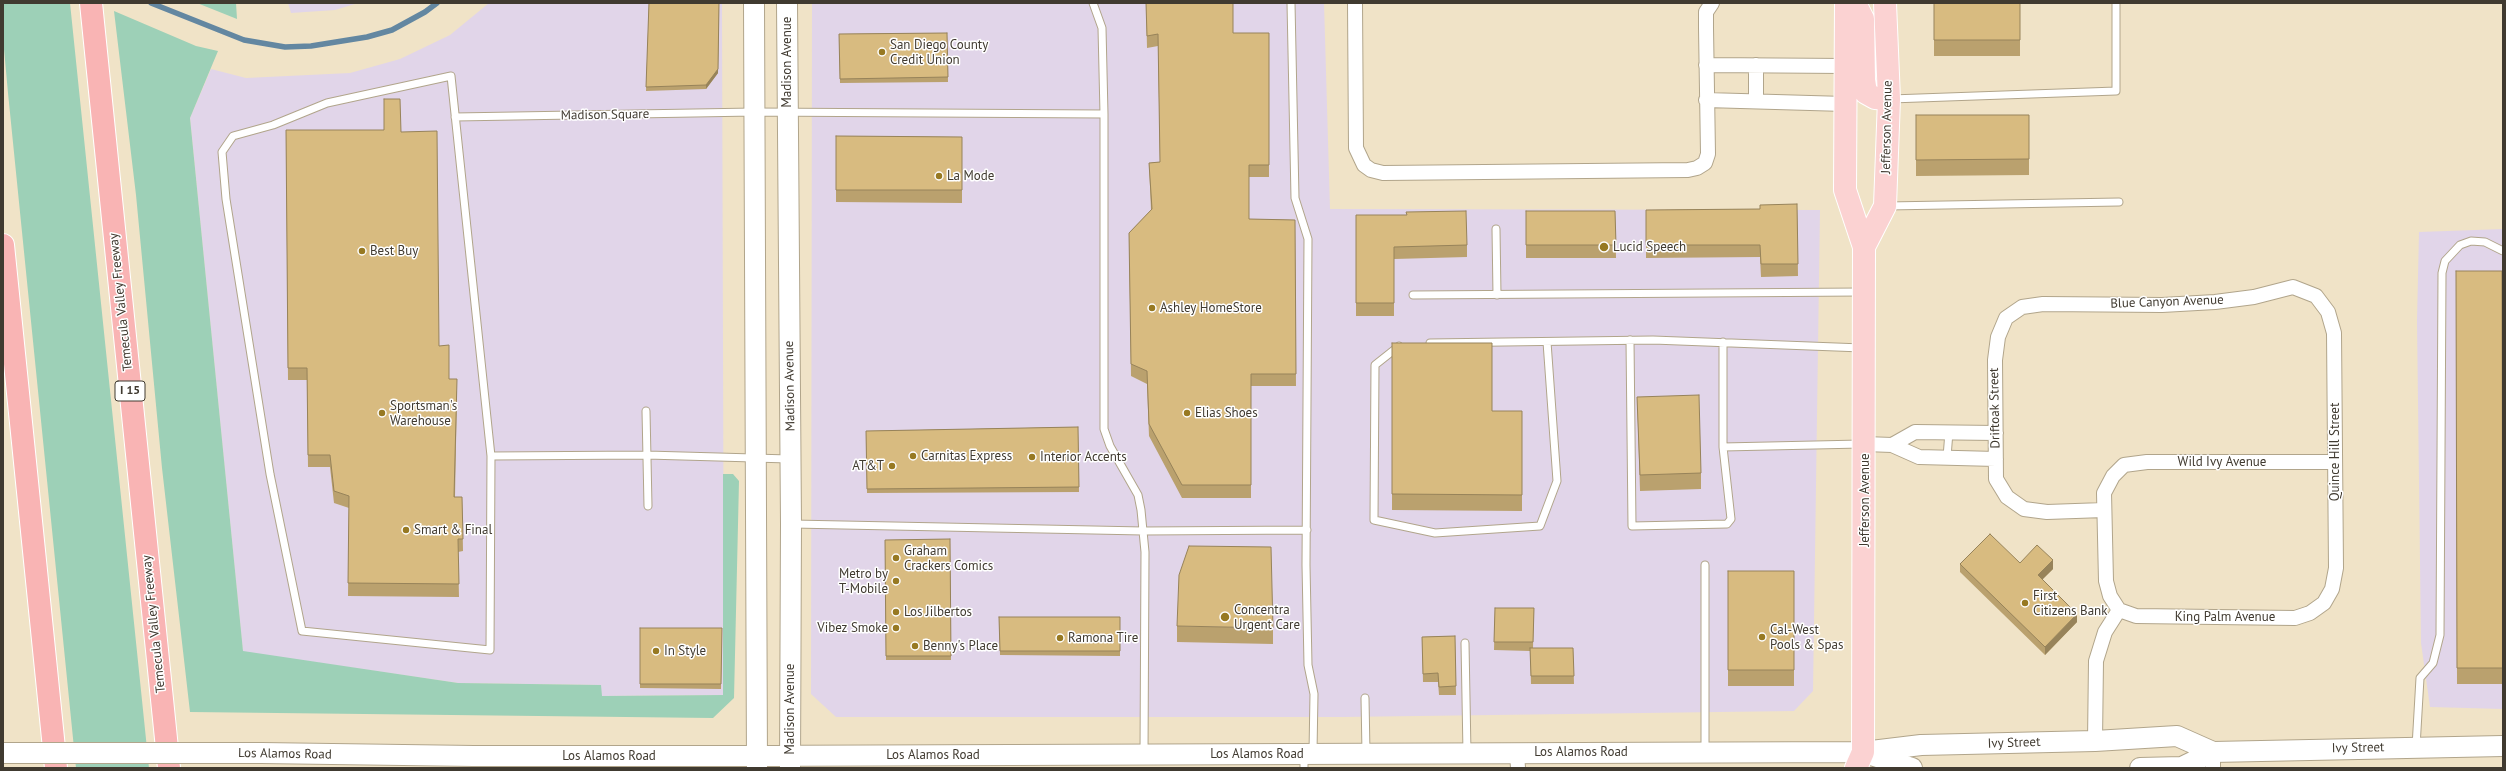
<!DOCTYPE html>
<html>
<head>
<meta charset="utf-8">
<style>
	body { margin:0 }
	#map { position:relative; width:2506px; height:771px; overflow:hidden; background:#f0e3c7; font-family:"PT Sans",sans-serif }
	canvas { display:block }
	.frame { position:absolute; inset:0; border:4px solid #403a30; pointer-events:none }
</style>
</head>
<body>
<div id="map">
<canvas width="2506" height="771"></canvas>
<div class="frame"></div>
</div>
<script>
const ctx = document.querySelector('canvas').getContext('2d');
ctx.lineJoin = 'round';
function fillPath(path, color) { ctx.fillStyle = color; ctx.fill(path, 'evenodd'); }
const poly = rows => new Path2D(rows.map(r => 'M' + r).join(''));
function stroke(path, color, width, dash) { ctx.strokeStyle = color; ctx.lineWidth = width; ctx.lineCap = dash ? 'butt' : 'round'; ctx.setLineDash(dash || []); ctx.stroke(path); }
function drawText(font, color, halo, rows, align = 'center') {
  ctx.font = font + ' "PT Sans",sans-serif'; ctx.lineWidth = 3; ctx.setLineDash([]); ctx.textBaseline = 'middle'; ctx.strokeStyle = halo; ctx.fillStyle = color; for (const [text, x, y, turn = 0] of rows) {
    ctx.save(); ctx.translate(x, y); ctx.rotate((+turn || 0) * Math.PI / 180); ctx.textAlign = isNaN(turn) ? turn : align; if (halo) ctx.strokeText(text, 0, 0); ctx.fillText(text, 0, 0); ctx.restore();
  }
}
const commercial = poly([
	[288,3,358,3,335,10,291,13],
	[489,3,722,3,724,695,601,696,601,685,458,683,243,652,190,118,211,69,246,78,350,73,400,59,450,35],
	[812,3,1324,3,1330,209,1820,210,1813,691,1794,711,1343,717,836,717,811,694],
	[2503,229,2503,709,2430,707,2421,643,2417,321,2419,232]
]);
const green = poly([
	[3,3,70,3,149,768,76,768,8,93,3,38],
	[197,3,236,3,237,19],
	[114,11,196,46,218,51,190,118,243,651,458,683,601,685,602,696,723,695,723,474,733,474,739,481,734,698,713,718,190,712,162,468,136,195]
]);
const stream = poly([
	[151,3,244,40,285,47,311,46,367,37,392,30,425,12,437,3]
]);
const lane = poly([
	[1093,3,1102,28,1104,114,1104,429,1110,446,1138,495,1141,510,1145,552,1144,754],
	[1291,3,1295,198,1308,239,1306,565,1308,665,1314,694,1313,752],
	[451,76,491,456,490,650,302,631,270,474,226,199,222,152,233,136,273,125,327,103,451,76],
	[1891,99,2116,91,2116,3],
	[455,117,754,112,1104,114],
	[1887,206,2119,202],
	[1496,229,1497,295],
	[1413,295,1861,292],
	[1630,340,1632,526,1727,524,1731,519,1723,447,1723,342],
	[1430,343,1653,340,1862,348],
	[1399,346,1375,365,1374,520,1435,533,1540,526,1557,481,1547,342],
	[646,411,648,506],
	[1723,447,1861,444],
	[491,456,647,455,789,459],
	[1947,457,1949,432],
	[793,524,1143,531,1307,530],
	[1705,565,1705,751],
	[1465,643,1467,753],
	[1365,698,1366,753],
	[2416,747,2420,678,2433,663,2440,635,2442,273,2445,261,2460,245,2471,241,2485,242,2503,251],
	[1304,754,1304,768]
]);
const street = poly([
	[1355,3,1356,148,1364,165,1371,170,1383,173,1688,170,1697,168,1705,163,1708,154,1706,28,1706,12,1712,3],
	[1706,65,1845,66],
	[1756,65,1756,100],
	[1706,100,1845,104],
	[1865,444,1892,445,1919,457,1996,459],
	[1892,445,1915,432,1996,433],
	[2104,510,2047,512,2024,509,2007,497,1996,479,1995,360,1998,337,2006,318,2022,307,2043,304,2162,305,2215,302,2254,297,2293,287,2316,296,2328,312,2334,333,2336,568,2332,589,2324,603,2310,613,2295,618,2136,616,2119,610],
	[2119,610,2110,596,2106,581,2104,493,2113,476,2124,465,2147,462,2335,462],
	[2095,741,2096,661,2105,632,2119,610],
	[1517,753,1518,768],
	[2213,768,2213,752]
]);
const secondary = poly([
	[754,3,757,768],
	[787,3,791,524,790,768],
	[261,753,474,756,729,756,1863,752,1921,745,2095,741,2177,736,2213,752],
	[1868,754,1912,768],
	[2140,768,2182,767,2213,752,2503,746]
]);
const primary = poly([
	[1846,3,1845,190,1864,247,1863,752,1856,768],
	[1855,3,1863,19,1864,80,1866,93,1875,98,1889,99],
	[1864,247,1885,206,1889,99,1885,3]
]);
const highway = poly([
	[91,3,169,768],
	[3,245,56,768]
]);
const secondaryBridge = poly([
	[3,753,261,753]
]);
const wall = poly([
	[649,3,718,73,706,89,646,91],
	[1146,3,1233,33,1269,33,1269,177,1249,177,1249,219,1295,220,1296,386,1251,386,1251,498,1182,498,1149,436,1147,384,1131,376,1129,233,1151,210,1149,163,1160,162,1158,46,1147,48],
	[1934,3,2020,3,2020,56,1934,56],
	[947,33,948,82,840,83,839,34],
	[1916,115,2029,115,2029,175,1916,176],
	[286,130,401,132,439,346,449,379,457,392,455,497,462,497,463,551,458,552,459,597,348,596,349,508,334,503,330,467,308,467,307,380,288,380],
	[836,136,962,137,962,203,836,202],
	[1797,204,1798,276,1761,277,1760,257,1646,258,1646,210,1760,209],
	[1526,211,1615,211,1616,258,1526,258],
	[1356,215,1467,245,1467,257,1394,259,1394,316,1356,316],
	[2456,271,2503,479,2503,684,2457,684],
	[1392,343,1492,411,1522,411,1522,511,1392,510],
	[1637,397,1701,473,1701,489,1640,491],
	[1078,427,1079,492,867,493,866,431],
	[950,539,951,660,886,660,885,540],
	[2020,563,2053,569,2042,579,2077,622,2045,655,1960,572,1960,564],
	[1728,571,1794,571,1794,686,1728,686],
	[1495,608,1534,608,1533,648,1573,648,1574,684,1531,684,1530,651,1494,650],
	[999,617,1120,617,1120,656,1000,655],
	[1177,626,1273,628,1273,644,1177,642],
	[640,628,722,628,721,689,640,688],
	[1455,636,1456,695,1439,695,1438,682,1423,682,1422,637]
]);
const shadedWall = poly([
	[719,3,718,73,706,89,706,85],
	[2053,560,2053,569,2038,584,2038,575],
	[2077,614,2077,622,2045,655,2045,647]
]);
const building = poly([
	[649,3,719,3,718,69,706,85,646,87,649,3],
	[1146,3,1233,3,1233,33,1269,33,1269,165,1249,165,1249,219,1295,220,1296,374,1251,374,1251,485,1182,485,1149,424,1147,371,1131,364,1129,233,1152,209,1149,163,1160,162,1158,34,1147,36,1146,3],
	[1934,3,2020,3,2020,40,1934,40,1934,3],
	[947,33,948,77,840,79,839,34,947,33],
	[384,99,400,99,401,132,437,131,439,346,449,345,449,379,457,379,454,497,462,497,463,539,458,539,459,584,348,583,349,496,334,491,330,455,308,455,307,368,288,368,286,130,384,130,384,99],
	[1916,115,2029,115,2029,159,1916,160,1916,115],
	[836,136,962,137,962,190,836,190,836,136],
	[1797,204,1798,264,1761,264,1760,245,1646,245,1646,210,1760,209,1760,205,1797,204],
	[1466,211,1467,245,1394,247,1394,303,1356,303,1356,215,1407,215,1406,212,1466,211],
	[1526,211,1615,211,1616,245,1526,245,1526,211],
	[2456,271,2502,271,2503,668,2457,668,2456,271],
	[1392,343,1492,343,1492,411,1522,411,1522,495,1392,494,1392,343],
	[1699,395,1701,473,1640,475,1637,397,1699,395],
	[1078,427,1079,487,867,489,866,431,1078,427],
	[1990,534,2020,563,2037,545,2053,560,2038,575,2077,614,2045,647,1960,564,1990,534],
	[950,539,951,656,886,656,885,540,950,539],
	[1189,546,1271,547,1273,628,1177,626,1179,575,1189,546],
	[1728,571,1794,571,1794,670,1728,670,1728,571],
	[1495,608,1534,608,1533,642,1494,642,1495,608],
	[999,617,1120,617,1120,651,1000,651,999,617],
	[640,628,722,628,721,684,640,684,640,628],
	[1455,636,1456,686,1439,687,1438,673,1423,674,1422,637,1455,636],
	[1530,648,1573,648,1574,676,1531,676,1530,648]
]);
const markers = [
	[882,52,4,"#977922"],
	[939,176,4,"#977922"],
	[1604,247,5,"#977922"],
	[362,251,4,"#977922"],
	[1152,308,4,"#977922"],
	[382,413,4,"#977922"],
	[1187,413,4,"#977922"],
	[913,456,4,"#977922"],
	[1032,457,4,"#977922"],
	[892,466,4,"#977922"],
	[406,530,4,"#977922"],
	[896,558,4,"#977922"],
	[896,581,4,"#977922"],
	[2025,603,4,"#977922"],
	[896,612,4,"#977922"],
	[1225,617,5,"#977922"],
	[896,628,4,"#977922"],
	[1762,637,4,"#977922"],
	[1060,638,4,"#977922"],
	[915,646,4,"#977922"],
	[656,651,4,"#977922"]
];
const shields = [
	[130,391,30]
];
const shieldNames = [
	["I 15",130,391]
];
const poiNames = [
	["San Diego County",890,45],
	["Credit Union",890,60],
	["La Mode",947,176],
	["Lucid Speech",1613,247],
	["Best Buy",370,251],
	["Ashley HomeStore",1160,308],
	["Sportsman's",390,406],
	["Warehouse",390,421],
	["Elias Shoes",1195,413],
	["Carnitas Express",921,456],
	["Interior Accents",1040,457],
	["AT&T",884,466,"right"],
	["Smart & Final",414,530],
	["Graham",904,551],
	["Crackers Comics",904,566],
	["Metro by",888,574,"right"],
	["T-Mobile",888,589,"right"],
	["First",2033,596],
	["Citizens Bank",2033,611],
	["Concentra",1234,610],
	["Urgent Care",1234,625],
	["Los Jilbertos",904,612],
	["Vibez Smoke",888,628,"right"],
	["Cal-West",1770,630],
	["Pools & Spas",1770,645],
	["Ramona Tire",1068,638],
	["Benny's Place",923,646],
	["In Style",664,651]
];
const streetNames = [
	["Madison Avenue",787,62,-90],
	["Madison Square",605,115,-1],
	["Jefferson Avenue",1887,127,-89],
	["Temecula Valley Freeway",121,302,-96],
	["Blue Canyon Avenue",2167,302,-2],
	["Madison Avenue",790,386,-91],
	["Driftoak Street",1995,408,-91],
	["Quince Hill Street",2335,452,-90],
	["Wild Ivy Avenue",2222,462],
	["Jefferson Avenue",1865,500,-90],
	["King Palm Avenue",2225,617],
	["Temecula Valley Freeway",154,624,-96],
	["Madison Avenue",790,709,-90],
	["Ivy Street",2014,743,-2],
	["Ivy Street",2358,748,-1],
	["Los Alamos Road",1581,752],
	["Los Alamos Road",285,754,1],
	["Los Alamos Road",1257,754],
	["Los Alamos Road",933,755],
	["Los Alamos Road",609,756]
];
fillPath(commercial, '#e1d5e9');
fillPath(green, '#9dd0b7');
stroke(stream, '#6387a1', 5.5);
stroke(lane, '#b1a58b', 9);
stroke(street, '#b1a58b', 16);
stroke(secondary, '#b1a58b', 22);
stroke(primary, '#fff', 24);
stroke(highway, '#fff', 24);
stroke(lane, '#fff', 7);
stroke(street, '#fff', 14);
stroke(secondary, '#fff', 20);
stroke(primary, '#fbd2d2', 22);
stroke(highway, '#f9b4b4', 22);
stroke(secondaryBridge, '#b1a58b', 22, []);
stroke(secondaryBridge, '#fff', 20);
fillPath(wall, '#baa16e');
fillPath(shadedWall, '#97835a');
fillPath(building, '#d8bb80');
stroke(building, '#97835a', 1);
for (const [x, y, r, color] of markers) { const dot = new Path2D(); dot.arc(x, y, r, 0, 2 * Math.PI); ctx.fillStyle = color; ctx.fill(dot); stroke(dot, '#fff', 1.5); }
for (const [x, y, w] of shields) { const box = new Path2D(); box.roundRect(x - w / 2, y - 10, w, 20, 3); ctx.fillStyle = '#fff'; ctx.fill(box); stroke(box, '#403a30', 1); }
drawText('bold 12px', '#403a30', null, shieldNames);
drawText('13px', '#403a30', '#fff', poiNames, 'left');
drawText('13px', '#403a30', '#fff', streetNames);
</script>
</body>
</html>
